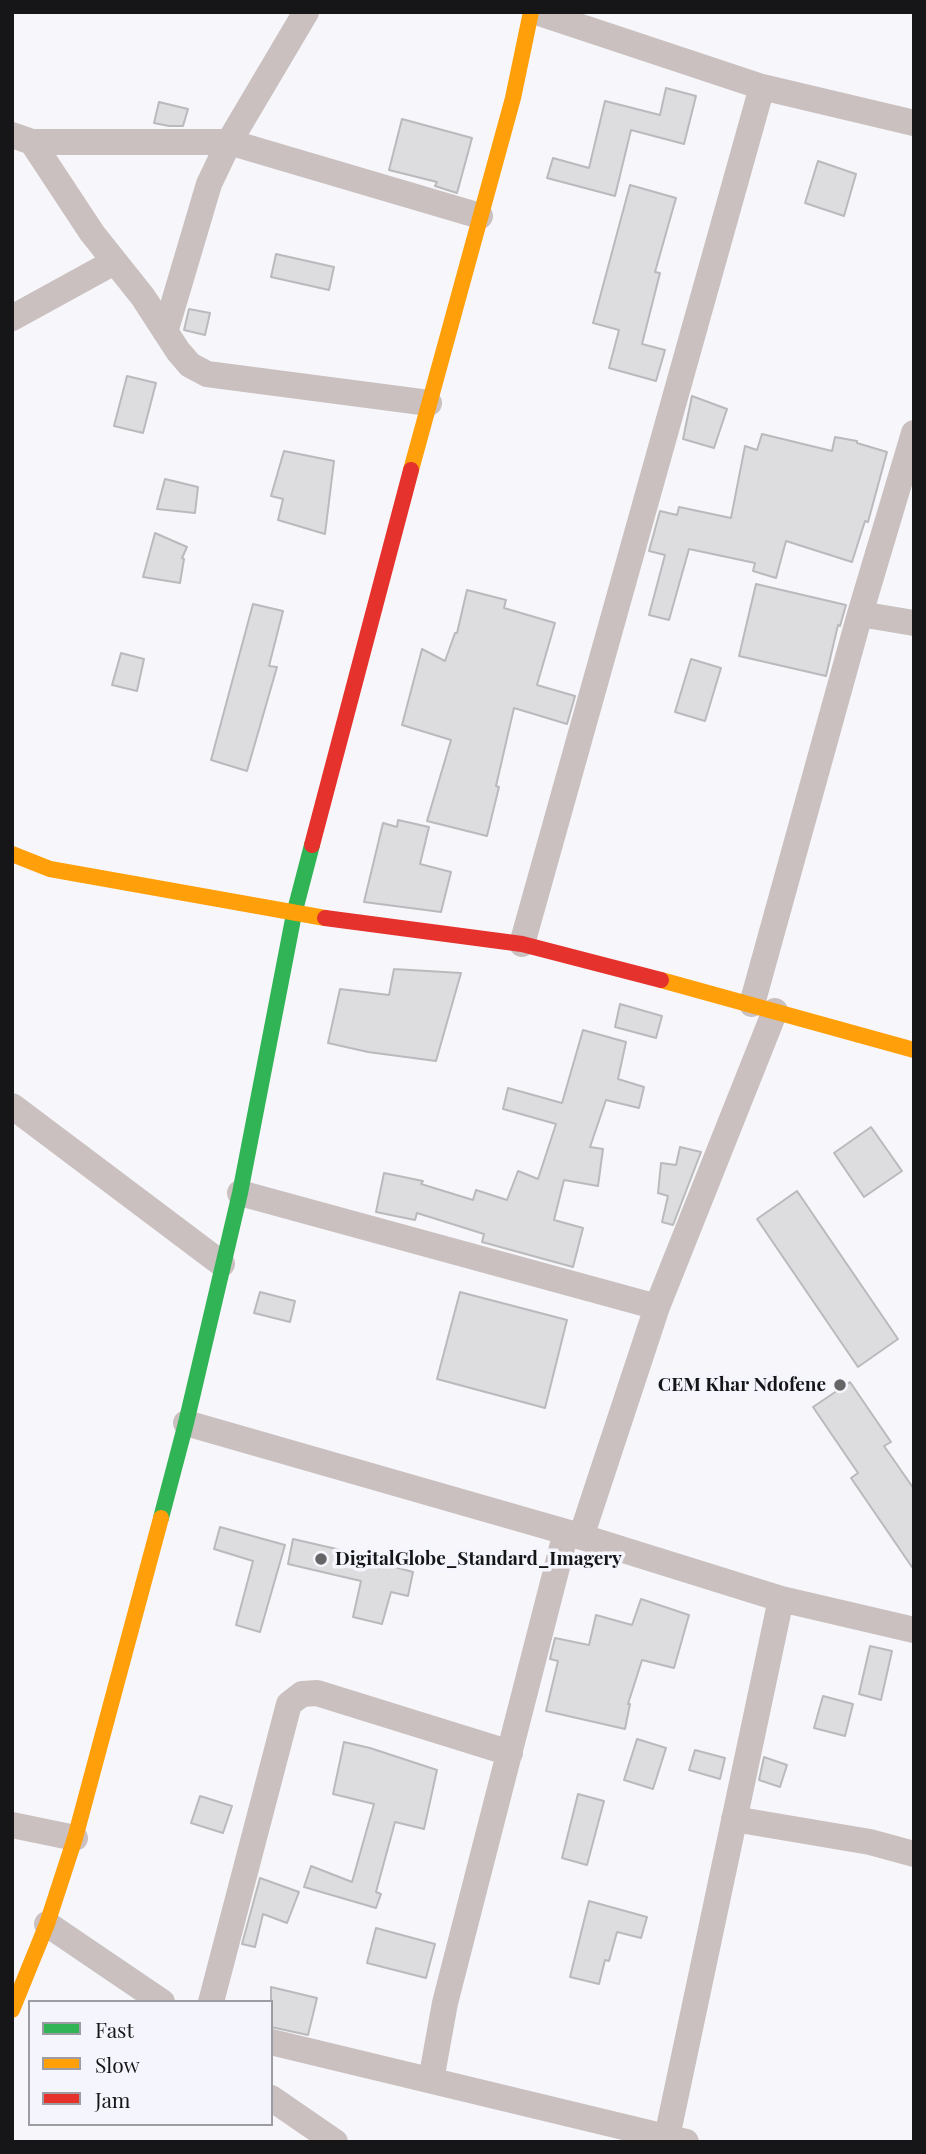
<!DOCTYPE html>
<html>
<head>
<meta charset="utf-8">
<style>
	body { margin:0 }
	#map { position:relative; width:926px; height:2154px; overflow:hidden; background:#f7f7fb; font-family:"Playfair Display",serif }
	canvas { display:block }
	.frame { position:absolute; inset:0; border:14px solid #161619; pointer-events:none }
	.legend { position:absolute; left:28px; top:2000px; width:245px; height:126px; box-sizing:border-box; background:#f5f5fd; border:2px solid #9c9ca2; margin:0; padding:9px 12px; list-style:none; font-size:21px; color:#161619 }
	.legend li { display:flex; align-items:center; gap:14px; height:35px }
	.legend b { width:35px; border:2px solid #9c9ca2 }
</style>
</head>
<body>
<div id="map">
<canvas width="926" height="2154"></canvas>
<div class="frame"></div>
<ul class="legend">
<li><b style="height:9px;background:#30b455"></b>Fast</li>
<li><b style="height:9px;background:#ff9f0a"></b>Slow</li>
<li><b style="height:9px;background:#e5322d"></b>Jam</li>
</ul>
</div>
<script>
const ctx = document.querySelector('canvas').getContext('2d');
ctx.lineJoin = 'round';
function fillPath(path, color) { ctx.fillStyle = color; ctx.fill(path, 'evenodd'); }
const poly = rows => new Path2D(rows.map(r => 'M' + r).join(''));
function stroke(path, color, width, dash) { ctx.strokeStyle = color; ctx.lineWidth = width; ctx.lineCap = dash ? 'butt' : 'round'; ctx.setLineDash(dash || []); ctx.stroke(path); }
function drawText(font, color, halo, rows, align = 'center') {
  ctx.font = font + ' "Playfair Display",serif'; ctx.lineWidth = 7; ctx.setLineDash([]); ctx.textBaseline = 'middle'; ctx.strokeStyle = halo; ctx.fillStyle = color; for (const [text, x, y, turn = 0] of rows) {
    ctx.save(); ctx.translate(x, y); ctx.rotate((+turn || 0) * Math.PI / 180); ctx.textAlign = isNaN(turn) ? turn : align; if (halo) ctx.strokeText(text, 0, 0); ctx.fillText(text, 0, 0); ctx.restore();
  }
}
const building = poly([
	[666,88,696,96,684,144,631,130,615,196,547,178,553,158,589,168,605,101,660,115,666,88],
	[159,102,188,109,183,126,169,126,154,123,159,102],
	[402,119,472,138,457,193,435,186,437,182,389,170,402,119],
	[818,161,856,174,844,216,805,203,818,161],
	[630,185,676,198,655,272,660,273,642,344,665,350,656,381,609,368,619,330,593,323,630,185],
	[276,254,334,267,329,290,271,277,276,254],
	[189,309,210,313,205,335,184,330,189,309],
	[127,376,156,383,143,433,114,426,127,376],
	[692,396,727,409,714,448,683,439,692,396],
	[762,434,832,451,835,437,857,441,857,443,887,452,868,522,865,521,852,562,786,541,776,578,753,571,755,563,689,549,669,620,649,615,665,555,649,551,660,511,677,515,679,507,731,518,745,446,757,450,762,434],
	[284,451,334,461,325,534,278,520,283,499,271,496,284,451],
	[165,479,198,487,195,513,157,509,165,479],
	[155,533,187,547,182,558,184,559,180,583,143,577,155,533],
	[756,584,846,605,840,626,838,625,826,676,739,656,756,584],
	[467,590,506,600,504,608,555,623,537,685,575,696,567,724,514,708,496,786,499,787,487,836,427,821,451,740,402,725,422,649,445,661,455,633,457,633,467,590],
	[253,604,283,611,269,666,277,667,247,771,211,760,253,604],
	[121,653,144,659,137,691,112,685,121,653],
	[691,659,721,668,705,721,675,712,691,659],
	[398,820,429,827,420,864,451,872,441,912,364,902,383,823,397,827,398,820],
	[394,969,461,973,436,1061,368,1052,328,1043,340,989,389,995,394,969],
	[620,1004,662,1016,656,1038,615,1027,620,1004],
	[583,1030,626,1042,618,1079,644,1087,639,1108,606,1100,590,1147,603,1149,598,1186,564,1180,554,1220,583,1228,573,1267,482,1242,484,1234,417,1213,415,1220,376,1212,384,1173,423,1181,421,1184,473,1200,476,1190,507,1200,518,1171,538,1179,556,1124,503,1109,508,1088,562,1103,583,1030],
	[871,1127,902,1171,864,1197,834,1153,871,1127],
	[680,1147,701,1152,673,1225,662,1222,668,1196,658,1193,661,1163,676,1165,680,1147],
	[797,1191,898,1339,858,1367,757,1219,797,1191],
	[260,1292,295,1301,290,1322,254,1313,260,1292],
	[460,1292,567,1320,545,1408,437,1379,460,1292],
	[850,1382,891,1442,884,1446,914,1489,914,1570,851,1478,858,1473,813,1407,850,1382],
	[220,1527,285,1545,260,1632,236,1625,253,1561,214,1549,220,1527],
	[293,1539,354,1553,354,1556,413,1572,408,1596,391,1592,382,1624,353,1617,361,1581,288,1564,293,1539],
	[641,1599,689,1615,674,1668,642,1660,628,1704,630,1704,625,1729,546,1711,558,1661,550,1659,555,1638,589,1645,596,1615,632,1625,641,1599],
	[870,1646,892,1651,881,1700,859,1694,870,1646],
	[823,1696,853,1704,845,1736,814,1728,823,1696],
	[637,1739,666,1748,653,1789,624,1780,637,1739],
	[344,1742,370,1748,437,1770,424,1829,395,1822,376,1892,381,1894,376,1908,304,1887,311,1866,352,1882,374,1804,333,1794,344,1742],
	[695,1750,725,1758,720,1779,689,1770,695,1750],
	[764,1757,787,1765,780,1787,759,1780,764,1757],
	[578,1794,604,1801,587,1865,562,1858,578,1794],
	[200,1796,232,1806,223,1833,191,1823,200,1796],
	[260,1878,299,1892,287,1923,263,1914,255,1947,242,1944,260,1878],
	[589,1901,647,1917,641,1938,617,1932,609,1961,605,1960,599,1984,570,1977,589,1901],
	[376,1928,435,1944,426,1978,367,1963,376,1928],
	[271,1987,317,1998,308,2035,271,2027,271,1987]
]);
const street = poly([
	[536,12,762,87,914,123],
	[12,135,32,142,229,142,480,216],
	[32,142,92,233,143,297,178,351,190,365,207,374,429,403],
	[12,318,114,262],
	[166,329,209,184,229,142,306,12],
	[860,614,914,623],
	[522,944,762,87],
	[752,1004,860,614,914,433],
	[12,1106,222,1264],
	[240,1193,657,1307,581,1537],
	[657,1307,775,1011],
	[186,1423,566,1532,781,1599,914,1630],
	[734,1819,870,1842,914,1854],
	[12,1825,75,1838],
	[47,1924,162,2002],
	[211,2002,289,1704,302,1694,317,1693,510,1753],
	[271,2042,686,2142],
	[431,2080,445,2003,566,1532],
	[271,2098,335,2142],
	[667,2137,781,1599]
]);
const fast = poly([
	[161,1518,186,1423,240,1193,294,914,312,845]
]);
const slow = poly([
	[411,470,513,98,531,12],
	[12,854,50,869,325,918],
	[661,980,914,1050],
	[12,2010,47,1924,75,1838,161,1518]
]);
const jam = poly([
	[312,845,411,470],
	[325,918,522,944,661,980]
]);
const markers = [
	[840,1385,7,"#656568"],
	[321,1559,7,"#656568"]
];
const poiNames = [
	["CEM Khar Ndofene",826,1385],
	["DigitalGlobe_Standard_Imagery",335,1559,"left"]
];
fillPath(building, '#dddde0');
stroke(building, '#bababd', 2);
stroke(street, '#cac0c0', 26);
stroke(fast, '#30b455', 16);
stroke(slow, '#ff9f0a', 16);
stroke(jam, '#e5322d', 16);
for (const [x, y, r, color] of markers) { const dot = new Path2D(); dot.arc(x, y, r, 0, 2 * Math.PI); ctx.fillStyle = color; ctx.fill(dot); stroke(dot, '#f5f5fd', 2.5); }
drawText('bold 19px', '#161619', '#f5f5fd', poiNames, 'right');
</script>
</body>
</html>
